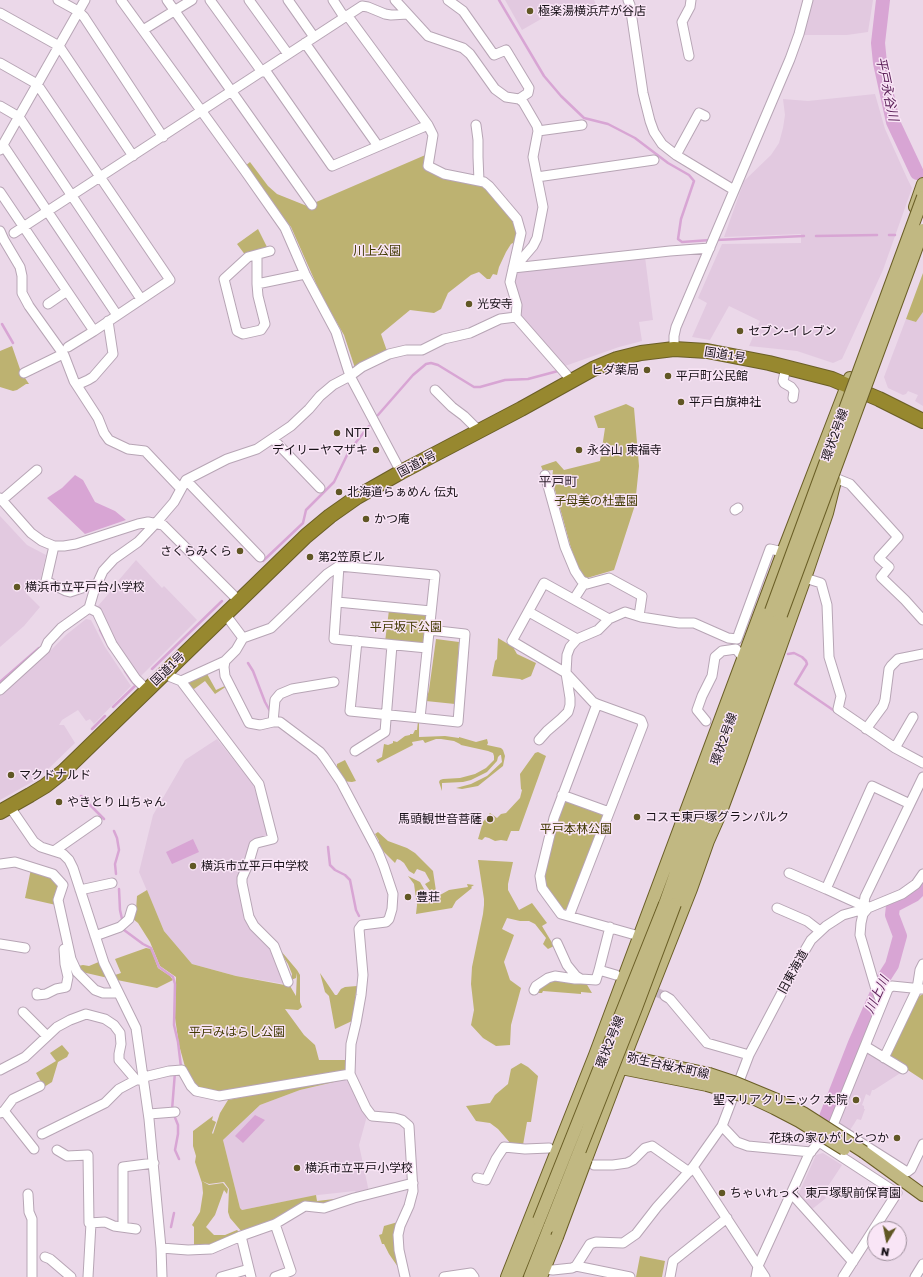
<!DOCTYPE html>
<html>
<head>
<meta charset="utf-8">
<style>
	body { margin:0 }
	#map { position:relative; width:923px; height:1277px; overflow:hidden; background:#ebd8e9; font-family:"Golos Text",sans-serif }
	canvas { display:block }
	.north { position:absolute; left:867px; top:1221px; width:40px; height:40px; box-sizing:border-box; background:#f9e5f6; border:1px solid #9e909c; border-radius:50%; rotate:190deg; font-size:11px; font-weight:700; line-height:16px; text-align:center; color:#161016 }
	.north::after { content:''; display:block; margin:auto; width:14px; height:18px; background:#605724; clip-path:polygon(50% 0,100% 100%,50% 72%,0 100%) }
</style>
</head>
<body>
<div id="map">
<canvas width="923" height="1277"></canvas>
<div class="north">N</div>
</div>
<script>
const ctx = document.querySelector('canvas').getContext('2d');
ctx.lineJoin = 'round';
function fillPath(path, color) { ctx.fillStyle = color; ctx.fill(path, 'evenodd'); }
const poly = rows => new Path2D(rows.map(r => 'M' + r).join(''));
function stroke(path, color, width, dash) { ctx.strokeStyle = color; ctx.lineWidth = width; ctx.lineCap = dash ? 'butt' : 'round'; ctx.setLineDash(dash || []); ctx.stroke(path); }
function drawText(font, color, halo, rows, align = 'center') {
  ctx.font = font + ' "Golos Text","Noto Sans JP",sans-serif'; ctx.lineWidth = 3; ctx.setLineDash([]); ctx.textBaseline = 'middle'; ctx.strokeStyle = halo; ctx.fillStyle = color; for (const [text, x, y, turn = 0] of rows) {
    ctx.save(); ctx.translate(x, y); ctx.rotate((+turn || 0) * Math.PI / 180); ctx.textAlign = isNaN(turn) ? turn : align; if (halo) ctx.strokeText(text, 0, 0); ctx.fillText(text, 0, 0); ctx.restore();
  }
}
const built = poly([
	[505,0,594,0,596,4,596,10,580,17,555,11,522,30],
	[811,0,873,0,868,32,847,35,802,35],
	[875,94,885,129,907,178,912,188,883,270,842,359,833,363,797,351,749,346,760,321,729,306,710,340,692,337,707,303,698,298,722,244,801,243,801,234,724,237,744,181,771,155,779,143,783,128,785,115,783,99,808,101],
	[645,257,653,320,639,322,642,341,619,347,565,366,521,318,522,305,514,283,516,272],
	[923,312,923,406,915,401,918,395,908,391,906,394,903,395,888,388,884,377,906,319,916,322],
	[0,516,27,545,46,555,40,581,26,593,40,607,24,626,0,647],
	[136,560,162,588,164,586,197,620,139,678,110,633,97,607,119,582,118,581],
	[86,619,91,620,105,647,131,686,94,724,90,719,86,721,78,710,62,720,59,725,64,725,75,743,44,773,32,782,0,800,0,695,44,657,66,635],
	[217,739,253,784,269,835,256,839,240,878,246,918,271,948,285,984,236,976,192,964,164,931,139,872,153,815,185,760],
	[870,1052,902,1072,874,1090,872,1090,870,1096,866,1094,862,1105,864,1106,864,1109,865,1109,861,1120,857,1119,854,1124,850,1130,840,1125,839,1121,866,1053],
	[347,1079,361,1108,367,1116,359,1145,369,1192,356,1194,355,1191,318,1195,242,1210,240,1208,223,1140,260,1105,300,1090],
	[823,1153,842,1165,823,1194,826,1198,811,1210,798,1195,816,1155]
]);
const green = poly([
	[430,153,428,166,484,182,512,219,517,230,515,242,511,244,506,252,499,267,497,275,493,274,490,279,487,279,479,272,471,275,448,293,441,309,434,313,410,310,381,334,387,351,355,368,344,335,322,297,291,227,260,188,245,166,250,162,268,186,277,194,307,206],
	[258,229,268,249,246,256,237,244],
	[923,273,923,312,916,322,906,319],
	[12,346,21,372,29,384,26,384,17,390,13,391,0,387,0,351],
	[626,404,634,408,639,466,635,505,614,570,587,578,581,575,571,548,552,479,553,470,543,471,541,466,556,461,564,470,600,461,605,428,598,428,594,416],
	[389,610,426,613,423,645,385,642],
	[498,638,513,647,517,654,536,663,531,676,522,680,520,679,492,676,495,661,497,659],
	[436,639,459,642,455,704,426,701,429,690],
	[206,672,216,690,227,685,227,686,215,694,205,681,194,689,190,687,187,682],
	[418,721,419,722,419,737,445,736,459,738,459,737,476,742,487,739,488,743,487,745,501,748,503,750,505,756,503,766,478,786,462,789,456,788,471,784,487,776,502,762,501,755,500,755,498,757,497,761,487,772,471,780,463,782,442,783,442,791,439,782,440,780,443,779,460,778,475,774,486,768,494,760,494,756,493,753,488,751,461,745,460,744,454,741,441,739,436,739,425,743,423,740,412,742,413,745,378,763,376,760,382,757,384,744,388,745,393,743,393,741,397,742,405,736,410,735,410,734,413,734,415,730,417,730],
	[538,752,546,756,519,831,511,831,507,841,501,840,495,841,489,838,485,837,482,840,478,839,483,822,490,813,497,818,501,814,506,813,520,798,522,790,521,789,520,774,535,753],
	[345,760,356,781,352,782,342,781,337,770,337,764],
	[568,800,600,811,603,818,569,909,562,910,545,889,543,878,554,825,564,801],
	[378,832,388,841,407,848,415,853,433,871,436,891,430,891,425,884,430,881,425,872,417,869,414,874,409,871,404,863,400,860,397,859,395,863,379,847,379,841,375,834],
	[478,860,513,862,508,884,508,890,519,910,532,903,547,923,542,926,554,946,548,949,543,944,546,938,535,924,529,921,520,921,507,918,502,929,514,935,504,962,510,980,521,988,511,1025,510,1045,496,1046,483,1038,471,1025,474,1010,471,984,472,967,483,914,484,905,484,899],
	[31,869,51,875,60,886,56,905,25,898],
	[408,876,420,882,428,896,431,896,440,895,449,890,468,887,467,884,474,885,471,887,472,888,456,901,452,908,416,914,417,905,414,884],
	[147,890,164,931,192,964,236,976,290,986,296,996,297,973,296,978,291,980,292,974,288,964,279,950,281,951,297,970,300,975,300,1002,302,1007,298,1010,285,1009,304,1035,315,1045,319,1060,345,1060,345,1071,215,1093,201,1090,187,1074,179,1045,175,1018,176,977,160,966,150,942,138,923,133,919,136,910,137,896],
	[146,948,151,949,158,968,170,976,173,980,157,988,117,980,115,975,121,973,115,959],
	[101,961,108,978,82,972,78,966,83,965,89,966],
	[320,973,335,995,337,995,341,989,345,987,357,986,352,1021,335,1029,329,996,325,992],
	[551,979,586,983,592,993,581,992,581,994,543,991,542,993,537,993,540,987],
	[923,994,923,1080,891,1059,889,1055,918,997],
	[62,1045,69,1053,67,1057,58,1062,52,1082,44,1087,36,1073,56,1061,50,1053],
	[521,1063,528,1067,538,1076,531,1122,527,1122,523,1145,511,1144,498,1129,490,1123,476,1121,466,1106,490,1103,495,1095,508,1084,511,1069],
	[347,1079,300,1090,260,1105,223,1140,240,1208,242,1210,316,1195,317,1201,343,1198,324,1204,307,1202,275,1220,242,1232,230,1218,228,1212,229,1189,224,1182,209,1184,202,1181,209,1185,223,1183,228,1189,227,1194,224,1190,215,1215,206,1227,214,1235,225,1235,237,1230,240,1233,211,1245,194,1246,194,1227,192,1225,200,1212,203,1193,202,1183,195,1162,196,1156,193,1146,193,1131,213,1116,212,1120,216,1122,212,1133,213,1134,220,1113,228,1100,282,1089],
	[398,1222,394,1234,394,1239,398,1267,389,1254,384,1244,382,1244,379,1235,382,1234,384,1226],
	[640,1256,665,1261,662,1277,636,1277]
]);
const water = poly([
	[75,475,83,480,95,502,115,511,126,520,85,534,47,498,62,488],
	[193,839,199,852,172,864,166,852],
	[255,1115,265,1120,243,1143,235,1136]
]);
const stream = poly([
	[499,0,544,76,561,96,584,118,608,124,635,138,668,163,689,175,694,181,681,219,678,239,682,242,711,240],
	[889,235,895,235],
	[816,236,877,235],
	[716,240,804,236],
	[2,324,13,343],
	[378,415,413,375,426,364,431,363,438,365,474,387,480,387,505,380,528,379,558,371],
	[263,561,303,523,306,510,334,482,349,451,369,426],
	[100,630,110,649],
	[788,654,794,653,802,657,806,661,807,664,795,684,836,712],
	[248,663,253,671,265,702,271,713],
	[152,669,222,601],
	[0,682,39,648],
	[113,707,136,685,131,680,125,671],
	[92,729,105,716],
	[81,796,104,819],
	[114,831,117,838,119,850,115,864,116,874],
	[328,847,330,865,335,870,345,875,350,880,356,910,359,916],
	[119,889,120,910,122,919],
	[124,930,143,944,151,948,159,967,173,977,175,984,174,1025,178,1042,181,1067],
	[175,1072,172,1110,178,1125,178,1134,175,1150,179,1159],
	[171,1227,174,1213]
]);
const river = poly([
	[883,0,878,43,880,63,893,122,917,173],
	[826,1117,855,1043,883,979,892,965,900,936,892,915,893,906,914,895,923,886]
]);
const minorTunnel = poly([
	[645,987,665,996]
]);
const minor = poly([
	[58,0,78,11,84,17,163,137],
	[121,0,245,171,285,228,305,274,336,332,350,376,401,472],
	[167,0,312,205],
	[210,0,262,72],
	[249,0,288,54],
	[288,0,314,37],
	[333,0,344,17],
	[395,0,428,36,463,48,470,54,495,89,506,97,519,99,523,102,537,126,538,131,533,157,543,207,537,238,533,246,515,267],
	[448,0,463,11,494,55,506,50,529,88,528,93,519,99],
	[628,0,630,5,643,93,650,121,654,132,662,144,676,155,734,190],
	[0,13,59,46,133,156],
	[347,15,428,125,433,135,428,166,444,174,484,182,489,186,517,219,521,233,510,282,517,305,516,317,572,381],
	[143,30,192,0],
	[305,43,378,146],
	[689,56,682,22,690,7,691,0],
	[0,63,37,84,170,280,94,331,68,347],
	[265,70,332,166,428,125],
	[0,106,19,117,141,299],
	[476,125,478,140,478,157,479,181],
	[538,131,582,125],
	[3,145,117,315],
	[0,150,85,0],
	[676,155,699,113,705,116],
	[537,177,654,160],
	[0,192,94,331],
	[0,231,4,240,20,267,22,276,22,293,29,306,64,355,74,381,98,418,104,433,109,440,128,449,145,451,181,489],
	[14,233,362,6,368,7,385,14,391,15,408,14],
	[270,251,248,257,224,279,237,331,243,334,261,330,265,324,258,296,257,284,305,274],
	[257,255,257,284],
	[513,268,670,251,710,248],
	[48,304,67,291],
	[674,349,674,336,676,327,790,59,799,34,808,0],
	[786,367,783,381,784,383,791,387,794,391,793,398],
	[24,373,63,354],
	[77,385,88,380,93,377,113,354,108,321],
	[435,390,452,407,464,416,479,431],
	[273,439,320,488],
	[545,475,565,547,575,571,581,580,587,584,609,578,642,596,639,616],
	[835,478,850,484,898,537,879,558,889,567,881,577,905,600,923,620],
	[186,480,260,557],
	[0,498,31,533,42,541,54,546,64,546,76,544,138,524,148,522,163,525,239,601],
	[2,500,37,470],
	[735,510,738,508],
	[54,546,46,581,66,591,70,592,91,585,96,586],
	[339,566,334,639,427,648],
	[805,578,821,583,827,605,829,657,841,696,838,709,895,748,923,763],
	[574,599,585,582],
	[337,602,431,611],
	[89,608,97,612,112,644,136,679,147,690],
	[529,612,577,639],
	[225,614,243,638],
	[357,641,350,711,420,718,435,575,339,566,327,574,271,628,243,638,236,650,225,661,224,667,225,676,249,723,260,725,273,722,280,722,320,752,324,757,341,782,378,852,384,867,393,894,392,909,389,919,386,922,362,925,359,929,363,975,361,995,356,1023,351,1044,350,1074,366,1108,372,1116,395,1118,402,1120,409,1126,413,1191,409,1206,400,1226,398,1235,399,1250,405,1277],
	[165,672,171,677,181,681,259,784,273,839,257,843,254,845,249,862,242,878,242,883,249,917,254,926,274,946,288,982],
	[181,681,225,661],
	[0,690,45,649,48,642,61,628,89,608,94,591,103,571,114,559,138,542,156,523,174,502,186,480,227,459,257,449,291,426,309,409,320,396,333,385,350,376,362,367,389,354,406,350,422,350,444,339,470,333,500,319,516,317],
	[597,704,593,702,566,673,512,641,544,583,609,619],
	[420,718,458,722,465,634,429,630],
	[706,721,697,710,702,696,712,676,715,657,722,651,736,649,744,659],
	[273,722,275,700,280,694,292,689,334,682],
	[866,729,883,706,885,700,889,669,891,666,898,659,923,654],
	[539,740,547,731,561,719,568,712,570,705,570,698,566,673,567,655,570,647,577,639,598,630,609,619,625,612,641,617,679,623,694,623,728,638,737,639,770,549,783,552],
	[895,748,913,717],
	[355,751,385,732,392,645],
	[562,795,609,812],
	[10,807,34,842,41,847,63,854,69,860,73,868,104,963,136,1028,149,1119,161,1248,162,1277],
	[54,851,97,821],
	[0,864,15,862,53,874,63,885,58,900,71,959,77,972,95,990,103,993,118,993],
	[789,873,826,889],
	[80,890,112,883],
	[777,908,807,921,820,931],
	[868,908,826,889,872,786,910,804],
	[868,908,864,903,865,897,923,777],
	[569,916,643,725,641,720,597,704,554,818,540,876,542,888,561,914,639,936],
	[610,927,599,970,616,975],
	[95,936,120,927,129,919,132,909],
	[557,943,567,965,576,976,581,979,596,980,599,970],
	[0,944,25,948],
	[534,990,536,986,548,978,555,976,575,979,581,979],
	[37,993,37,995,46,994,56,989,66,987,68,977,65,964,64,949,65,949],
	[665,996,670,999,707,1043,749,1055],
	[882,1004,888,989,892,986,922,989],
	[23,1012,47,1036],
	[865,1046,903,1069],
	[884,1058,917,989,920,970,923,964],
	[0,1070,25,1057,57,1027,70,1020,86,1014,105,1019,114,1025,120,1033,121,1044,119,1054,119,1060,136,1080,144,1080],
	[144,1077,169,1071,182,1070,191,1086,196,1091,219,1096,350,1074],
	[4,1111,13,1099,40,1086],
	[0,1113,4,1111,34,1149],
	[149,1114,175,1112],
	[833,1125,907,1172,911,1169,923,1144],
	[722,1126,737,1142,748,1146,811,1152],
	[42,1134,105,1103,119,1089,136,1080],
	[819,1142,897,1193,843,1277],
	[57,1150,67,1156,88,1155,89,1223,105,1222,114,1226,136,1229],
	[594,1165,613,1165,627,1163,633,1160,645,1148,652,1146,689,1172],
	[693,1167,765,1277],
	[477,1178,486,1180,496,1159,504,1147,525,1149,549,1148],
	[791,1193,853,1262],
	[28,1194,29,1212,32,1219,32,1277],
	[275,1224,291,1271,275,1277],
	[123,1227,123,1167,154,1163],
	[241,1236,251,1277],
	[161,1248,188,1250,211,1249,241,1236,275,1224,305,1206,324,1208,354,1198,413,1183],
	[45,1257,50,1259,71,1277],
	[576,1266,630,1277],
	[545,1269,553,1270,572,1268,576,1266,590,1244,596,1242,623,1243,636,1234,657,1207,693,1167,722,1126,749,1055,798,962,811,940,826,926,843,915,868,908,902,894,916,884,923,874],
	[88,1277,91,1223],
	[221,1277,249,1269],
	[444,1277,471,1273,474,1277],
	[670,1277,673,1261,727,1218],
	[756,1277,758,1266,809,1154,833,1125,882,1004,875,986,860,935,861,923,863,914,868,908],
	[915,1277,923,1264]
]);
const major = poly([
	[915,207,923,184],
	[665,904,693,824,771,611],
	[675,904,781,615],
	[618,1056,625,1056,709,1074],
	[614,1064,621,1068,707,1085],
	[864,1152,923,1195],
	[586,1159,630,1043,691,889,708,841,720,814,740,760,805,578,827,513,835,481],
	[507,1277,595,1055,783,552,850,378],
	[516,1277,539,1220],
	[530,1277,550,1226],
	[541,1277,557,1237]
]);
const highway = poly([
	[0,812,30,795,45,786,64,771,306,536,330,516,357,497,401,472,521,409,593,369,617,359,641,353,674,349,707,351,769,363,832,379,879,399,923,421]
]);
const majorBridge = poly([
	[771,611,923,197],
	[781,615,923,230],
	[709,1074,736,1083,777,1100,803,1113,864,1152],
	[707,1085,755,1099,774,1108,799,1121,844,1149],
	[539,1220,665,904],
	[550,1226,636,1008,675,904],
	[557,1237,586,1159]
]);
const markers = [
	[530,11,4,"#605724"],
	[469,304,4,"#605724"],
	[740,331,4,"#605724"],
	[647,370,4,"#605724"],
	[668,376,4,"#605724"],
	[681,402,4,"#605724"],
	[337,433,4,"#605724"],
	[376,450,4,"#605724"],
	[579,450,4,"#605724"],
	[339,492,4,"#605724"],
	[366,519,4,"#605724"],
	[240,551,4,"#605724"],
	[310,557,4,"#605724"],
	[17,587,4,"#605724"],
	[11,775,4,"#605724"],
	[59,802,4,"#605724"],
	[637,817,4,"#605724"],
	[490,819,4,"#605724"],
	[193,866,4,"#605724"],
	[408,897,4,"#605724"],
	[856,1100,4,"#605724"],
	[897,1138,4,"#605724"],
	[297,1168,4,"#605724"],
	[722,1193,4,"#605724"]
];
const poiNames = [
	["極楽湯横浜芹が谷店",538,11],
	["光安寺",477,304],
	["セブン-イレブン",748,331],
	["ヒダ薬局",639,370,"right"],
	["平戸町公民館",676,376],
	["平戸白旗神社",689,402],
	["NTT",345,433],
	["デイリーヤマザキ",368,450,"right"],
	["永谷山 東福寺",587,450],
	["北海道らぁめん 伝丸",347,492],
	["かつ庵",374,519],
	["さくらみくら",232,551,"right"],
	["第2笠原ビル",318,557],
	["横浜市立平戸台小学校",25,587],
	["マクドナルド",19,775],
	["やきとり 山ちゃん",67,802],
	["コスモ東戸塚グランパルク",645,817],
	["馬頭観世音菩薩",482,819,"right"],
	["横浜市立平戸中学校",201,866],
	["豊荘",416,897],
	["聖マリアクリニック 本院",848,1100,"right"],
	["花珠の家ひがしとつか",889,1138,"right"],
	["横浜市立平戸小学校",305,1168],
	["ちゃいれっく 東戸塚駅前保育園",730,1193]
];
const parkNames = [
	["川上公園",377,251],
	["子母美の杜霊園",596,501],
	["平戸坂下公園",406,627],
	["平戸本林公園",576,829],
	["平戸みはらし公園",237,1032]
];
const streetNames = [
	["国道1号",725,355,9],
	["環状2号線",835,435,-70],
	["国道1号",417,464,-28],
	["国道1号",168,669,-44],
	["環状2号線",724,739,-70],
	["旧東海道",793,972,-61],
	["環状2号線",610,1042,-68],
	["弥生台桜木町線",668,1066,12]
];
const waterNames = [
	["平戸永谷川",887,89,78],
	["川上川",877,995,-65]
];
const neighbourhoodNames = [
	["平戸町",558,482]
];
fillPath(built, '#e2c9e0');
fillPath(green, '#bdb271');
fillPath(water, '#d8a5d4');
stroke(stream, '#d8a5d4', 2.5);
stroke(river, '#d8a5d4', 14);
stroke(minorTunnel, '#cbbac9', 9, [9, 4.5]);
stroke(minor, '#b7a5b5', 11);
stroke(major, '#6a5e26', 14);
stroke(highway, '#6a5e26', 16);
stroke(minor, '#fff', 9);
stroke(major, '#c1b882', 12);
stroke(highway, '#97882f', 14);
stroke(majorBridge, '#6a5e26', 14, []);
stroke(majorBridge, '#c1b882', 12);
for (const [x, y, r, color] of markers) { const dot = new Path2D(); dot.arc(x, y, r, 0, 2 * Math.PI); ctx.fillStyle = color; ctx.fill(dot); stroke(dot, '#f9e5f6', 1.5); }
drawText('12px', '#161016', '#f9e5f6', poiNames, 'left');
drawText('12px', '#413902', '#f9e5f6', parkNames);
drawText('12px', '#161016', '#f9e5f6', streetNames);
drawText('italic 13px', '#591d56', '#f9e5f6', waterNames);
drawText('13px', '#322431', '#f9e5f6', neighbourhoodNames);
</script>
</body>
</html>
